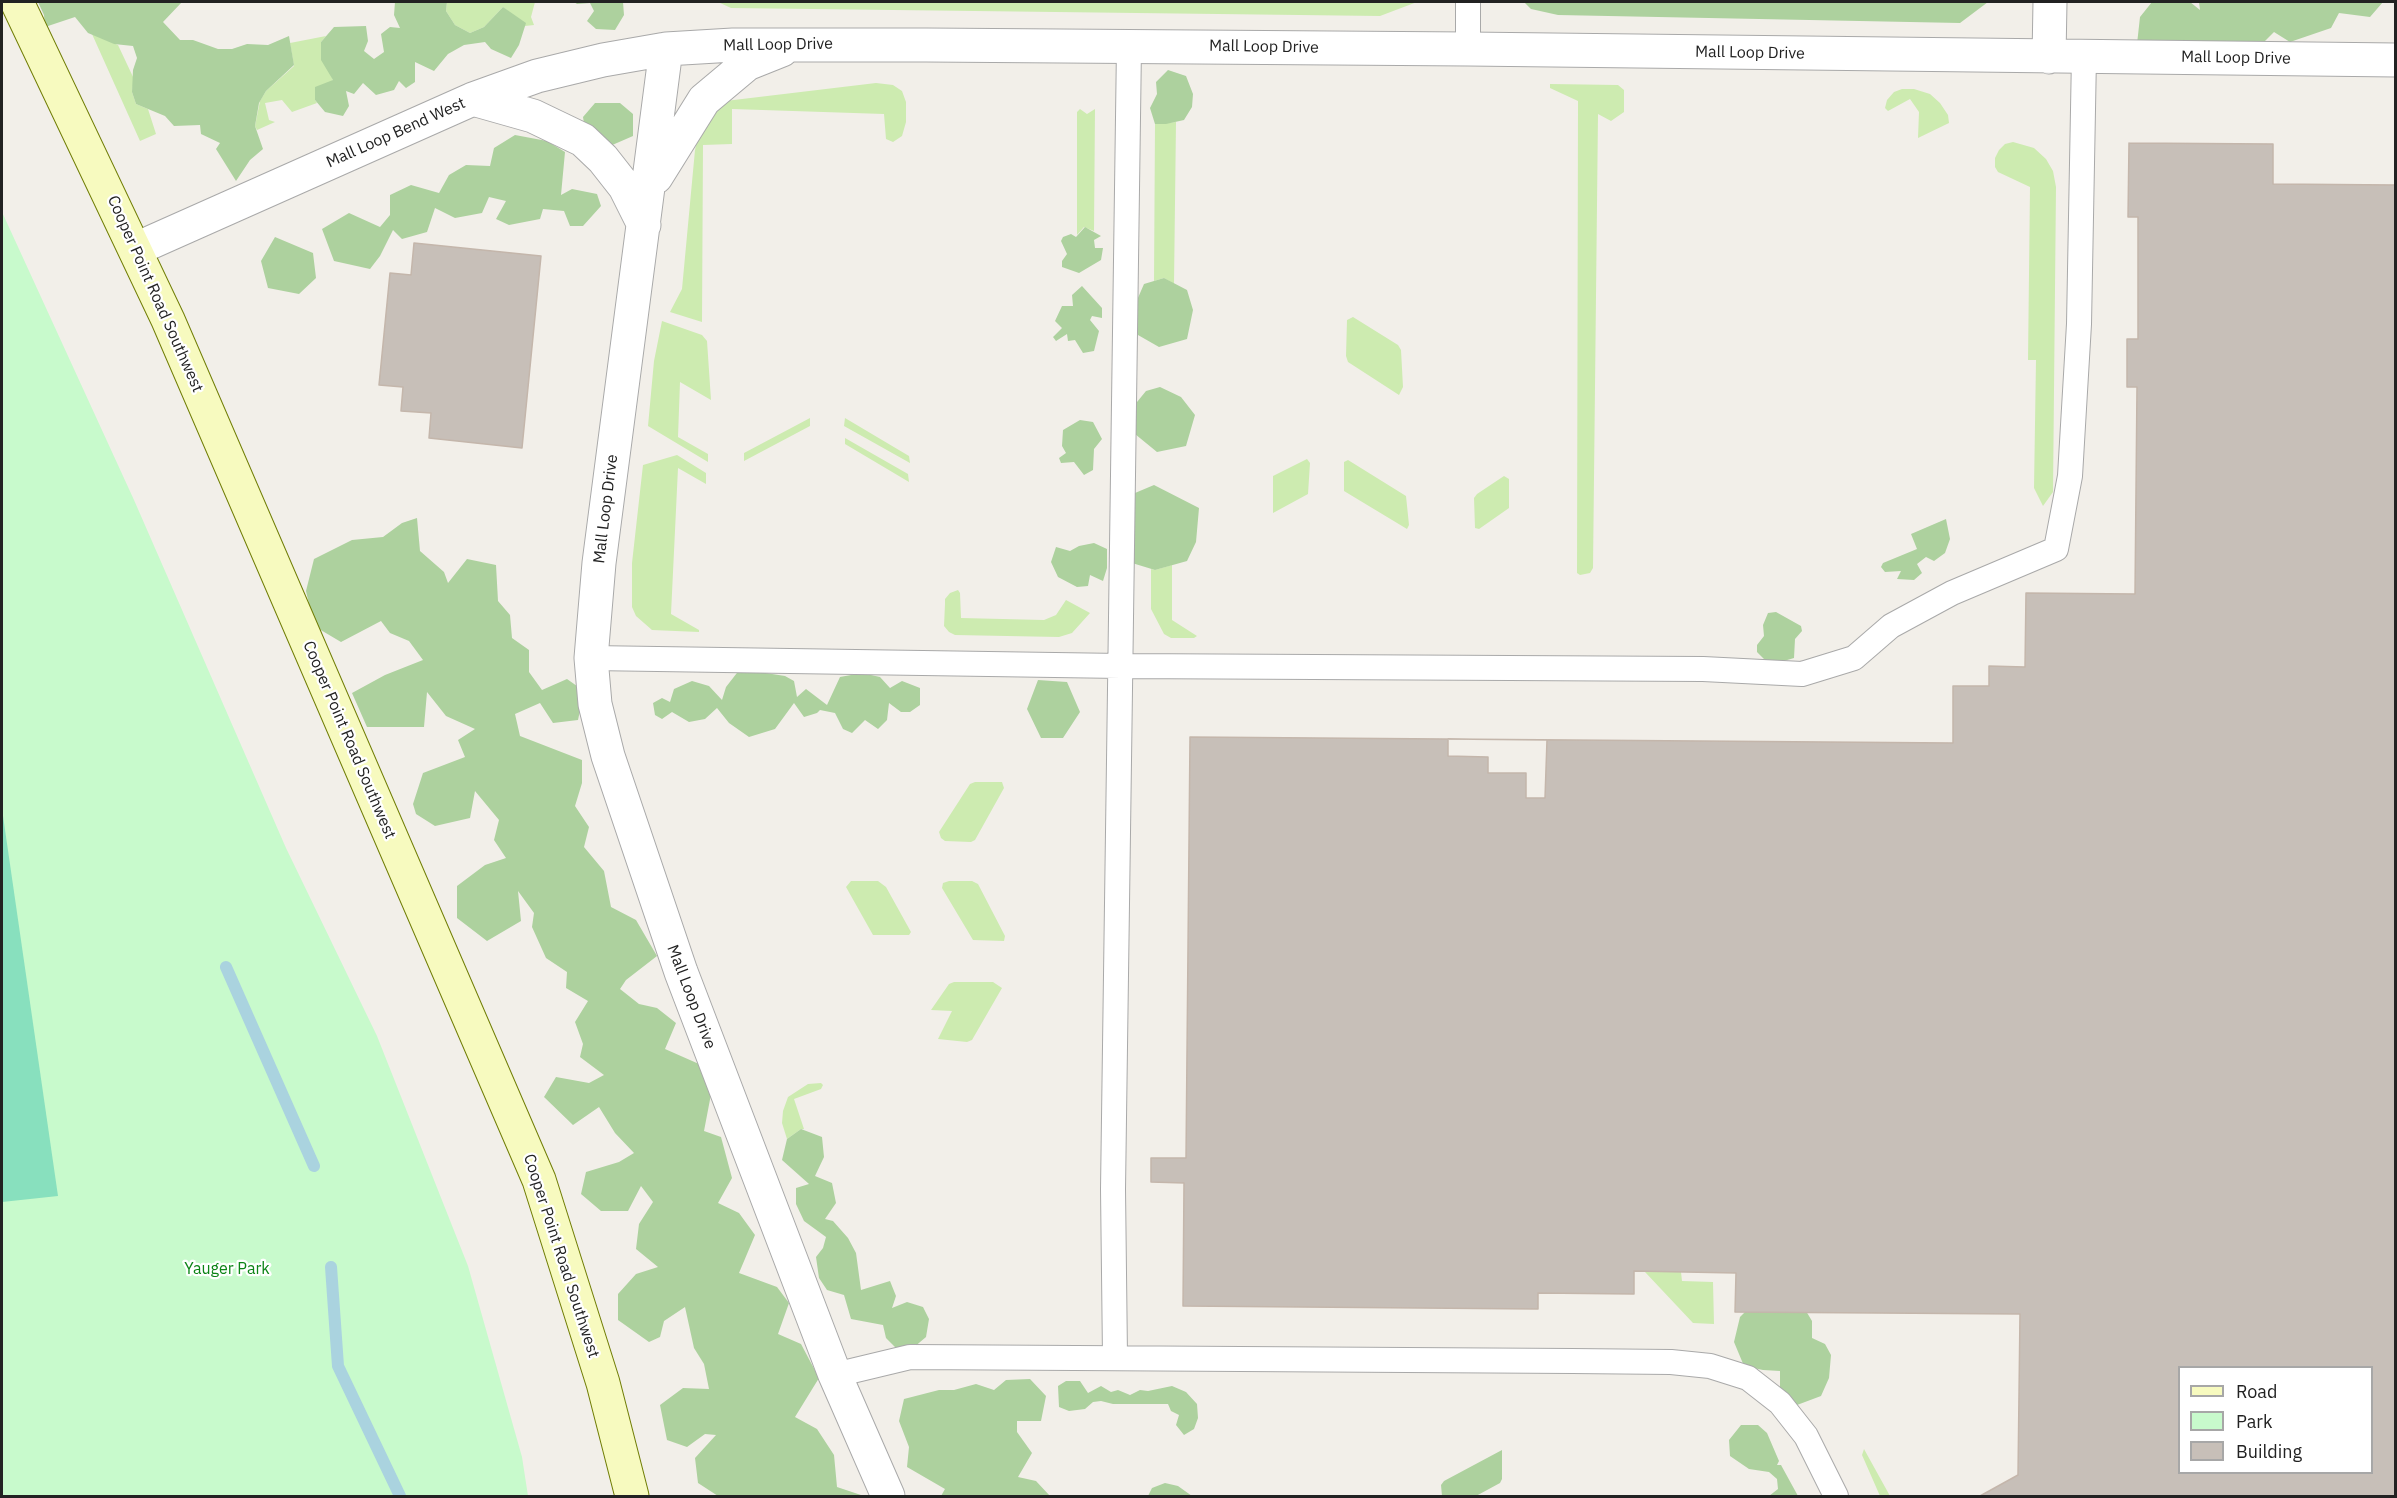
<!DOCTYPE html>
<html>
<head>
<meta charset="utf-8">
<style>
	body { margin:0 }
	#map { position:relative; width:2397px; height:1498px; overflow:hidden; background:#f2efe9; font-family:"IBM Plex Sans",sans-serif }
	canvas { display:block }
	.frame { position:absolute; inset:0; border:3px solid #222; pointer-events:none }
	.legend { position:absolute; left:2178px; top:1366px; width:195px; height:108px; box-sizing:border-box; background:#fff; border:2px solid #a7a7a7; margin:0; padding:8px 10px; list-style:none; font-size:18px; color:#222 }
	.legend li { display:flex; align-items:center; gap:12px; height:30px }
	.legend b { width:30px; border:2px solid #a7a7a7 }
</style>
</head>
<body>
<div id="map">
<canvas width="2397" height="1498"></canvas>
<div class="frame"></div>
<ul class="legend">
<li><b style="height:8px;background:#f7fabf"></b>Road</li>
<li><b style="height:16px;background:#c8facc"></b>Park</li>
<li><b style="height:16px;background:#c7bfb8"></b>Building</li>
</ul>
</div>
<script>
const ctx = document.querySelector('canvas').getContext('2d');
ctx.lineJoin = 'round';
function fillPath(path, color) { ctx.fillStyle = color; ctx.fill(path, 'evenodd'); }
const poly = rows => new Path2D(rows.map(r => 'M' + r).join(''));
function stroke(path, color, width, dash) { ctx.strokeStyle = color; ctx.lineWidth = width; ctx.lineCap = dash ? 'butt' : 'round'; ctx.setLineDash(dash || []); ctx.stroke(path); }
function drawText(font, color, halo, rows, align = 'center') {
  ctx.font = font + ' "IBM Plex Sans",sans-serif'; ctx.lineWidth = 4.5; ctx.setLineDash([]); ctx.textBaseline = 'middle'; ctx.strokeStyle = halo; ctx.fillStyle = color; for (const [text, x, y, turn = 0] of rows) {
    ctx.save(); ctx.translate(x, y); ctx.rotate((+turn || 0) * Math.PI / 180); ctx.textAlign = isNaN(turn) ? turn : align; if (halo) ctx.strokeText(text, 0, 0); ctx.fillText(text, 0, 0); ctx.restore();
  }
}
const grass = poly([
	[447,2,535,2,531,17,534,25,525,26,503,7,484,27,470,33,455,25,446,11],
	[718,2,1417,2,1380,16,731,8],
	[92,34,118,45,134,79,132,92,136,104,148,109,156,134,140,141],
	[326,36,321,42,333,80,315,100,317,103,292,112,282,100,265,103,269,120,275,122,257,130,255,126,260,101,266,91,294,66,290,43],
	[876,83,893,85,902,91,906,102,906,122,902,136,893,142,886,139,884,114,732,109,732,144,703,145,702,322,670,312,682,289,695,150,699,132,717,102],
	[1550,84,1618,85,1624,90,1624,112,1611,121,1598,114,1593,568,1590,573,1580,575,1577,573,1578,101,1550,88],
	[1902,89,1914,89,1930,94,1940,103,1948,115,1949,123,1918,138,1919,112,1910,99,1888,111,1885,108,1887,100,1894,92],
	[1080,109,1087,114,1095,109,1094,231,1084,227,1077,235,1077,112],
	[1176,122,1174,284,1164,278,1154,281,1155,124],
	[2013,142,2034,148,2046,159,2053,171,2056,187,2053,492,2043,506,2034,488,2036,360,2028,360,2030,187,1998,172,1995,167,1995,158,1999,150,2005,144],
	[1353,317,1398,345,1401,350,1403,387,1399,395,1348,362,1346,356,1347,320],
	[662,321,702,335,707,341,711,400,680,382,678,437,708,454,708,462,648,426,654,361],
	[810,418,810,426,744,461,744,453],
	[845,418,909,456,910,463,844,426],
	[845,438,908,474,909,482,845,444],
	[677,455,706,473,706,484,678,468,671,614,699,630,699,632,652,630,636,616,632,607,632,563,643,465],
	[1307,459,1310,463,1308,494,1273,513,1273,476],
	[1348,460,1406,496,1409,525,1407,529,1344,491,1344,462],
	[1504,476,1509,479,1509,508,1479,529,1475,528,1474,498,1477,494],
	[1172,565,1172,620,1197,636,1194,638,1171,638,1164,634,1151,609,1151,569,1155,570],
	[958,590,960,593,961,618,1044,620,1056,615,1066,600,1090,613,1072,633,1059,637,955,635,949,632,944,626,945,604,945,599,950,593],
	[975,782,1002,782,1004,788,975,840,971,842,945,841,941,838,939,832,970,784],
	[851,881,878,881,886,887,911,932,909,935,873,935,846,887],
	[949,881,972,881,978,884,1005,936,1004,941,973,940,942,888,943,883],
	[954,982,993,982,1002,988,972,1040,967,1042,938,1039,952,1011,931,1010,949,984],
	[821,1083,823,1085,821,1089,794,1099,804,1129,801,1129,787,1139,782,1123,783,1111,788,1097,808,1084],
	[1645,1272,1681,1272,1682,1281,1713,1282,1714,1324,1693,1323],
	[1864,1449,1890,1496,1880,1496,1862,1455]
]);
const forest = poly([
	[38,2,182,2,163,22,180,40,193,40,218,49,232,49,247,44,268,45,289,36,294,65,266,91,259,103,255,126,263,149,250,160,236,181,216,149,220,143,201,134,200,125,174,126,165,116,136,104,132,92,133,70,137,58,133,46,114,44,88,33,75,17,45,27,44,15],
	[395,2,447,2,446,11,455,25,470,33,484,27,503,7,526,23,519,45,511,58,491,49,485,42,464,45,448,54,434,71,415,62,415,82,406,88,399,81,394,90,376,95,363,83,354,94,346,91,349,106,343,116,325,112,315,100,315,87,333,80,321,60,321,42,334,27,366,26,368,41,364,51,374,59,384,52,381,34,390,27,400,28,394,15],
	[574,2,623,2,624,15,615,30,596,29,587,21,594,11,590,3,577,4],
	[1524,2,1988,2,1960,23,1558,15,1531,9],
	[2152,2,2190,2,2200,10,2199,2,2383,2,2370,17,2339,13,2331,28,2290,42,2274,32,2242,64,2137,44,2140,17],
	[1168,70,1186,76,1193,94,1192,107,1184,120,1166,124,1155,124,1150,108,1157,94,1156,82],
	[595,103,620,103,633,114,633,136,610,146,586,136,583,117],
	[515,135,547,141,565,152,561,195,572,189,597,194,601,206,583,226,570,226,564,211,543,209,540,219,509,225,496,219,506,201,489,197,482,213,455,218,435,208,427,232,402,239,393,230,380,256,370,269,334,261,322,229,349,213,380,227,390,215,390,195,411,185,439,193,449,175,466,165,490,166,494,148],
	[1085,227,1101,236,1094,240,1095,248,1103,248,1101,260,1079,273,1062,267,1062,261,1067,254,1061,241,1063,237,1071,234,1076,237],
	[275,237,313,253,316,278,299,294,268,288,261,261],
	[1164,278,1187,290,1193,310,1187,339,1159,347,1138,335,1131,314,1144,284],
	[1082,286,1102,308,1102,318,1092,316,1090,320,1099,331,1094,351,1083,353,1075,340,1068,341,1067,334,1056,341,1053,337,1062,328,1055,321,1062,306,1073,306,1072,295],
	[1160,387,1181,397,1195,415,1186,446,1157,452,1135,434,1128,413,1146,391],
	[1080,420,1093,422,1102,439,1094,449,1093,470,1084,475,1074,462,1061,463,1059,458,1066,453,1062,446,1063,430],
	[1154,485,1199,508,1196,542,1187,561,1155,570,1132,563,1116,523,1135,493],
	[417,518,420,551,444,572,448,583,467,559,496,565,498,601,510,615,512,638,529,650,529,672,542,690,567,679,584,691,578,720,553,723,540,703,515,714,520,736,582,760,582,783,575,806,589,827,584,847,604,871,611,907,636,920,657,956,626,980,620,989,639,1004,657,1008,676,1023,665,1049,699,1064,712,1089,704,1131,721,1137,732,1178,718,1203,739,1213,755,1235,739,1273,777,1287,789,1303,778,1334,801,1344,819,1378,795,1417,817,1429,834,1455,837,1487,864,1496,718,1496,698,1483,695,1458,716,1435,705,1434,687,1447,667,1440,660,1405,683,1388,709,1389,704,1364,694,1348,685,1307,664,1321,660,1337,649,1342,618,1320,618,1294,636,1274,658,1267,636,1249,639,1224,653,1202,641,1186,628,1211,601,1211,581,1194,586,1172,619,1162,634,1153,615,1133,599,1107,573,1125,544,1097,556,1077,589,1083,604,1075,580,1057,583,1044,575,1022,588,1001,566,988,567,972,546,958,532,927,534,913,518,891,521,921,487,941,457,918,457,886,485,865,506,858,494,840,499,820,475,791,470,818,435,826,416,814,413,804,423,773,465,757,458,740,475,729,446,716,427,692,424,727,367,727,352,693,385,675,423,660,409,641,390,633,381,621,341,642,314,626,306,591,314,559,352,540,383,537,402,523],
	[1946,519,1950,539,1945,553,1934,561,1926,557,1917,564,1922,573,1914,580,1897,579,1901,571,1885,572,1881,567,1883,563,1917,549,1911,534],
	[1094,543,1107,549,1107,568,1103,581,1090,575,1088,586,1077,587,1058,577,1051,562,1056,547,1070,551,1079,546],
	[1776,612,1801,626,1802,631,1795,639,1794,658,1770,665,1757,652,1757,645,1764,636,1763,625,1768,613],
	[740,669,785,676,794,681,797,697,806,689,827,705,840,677,862,673,880,677,890,688,902,681,920,688,920,705,910,712,901,712,889,703,887,720,878,729,865,720,852,733,843,729,835,713,820,710,817,713,804,717,794,703,775,729,749,737,729,723,717,708,705,719,689,722,672,712,662,719,655,715,653,703,662,698,670,702,674,689,692,681,709,686,722,700,726,687],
	[1038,680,1067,682,1080,712,1063,738,1041,738,1027,709],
	[801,1129,822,1137,824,1157,815,1176,832,1183,836,1203,825,1219,833,1221,848,1238,856,1253,861,1290,890,1281,896,1296,892,1308,907,1302,923,1307,929,1319,926,1337,913,1348,896,1348,886,1338,883,1325,851,1319,844,1295,827,1290,819,1278,816,1257,823,1248,826,1237,804,1221,796,1204,796,1188,809,1184,782,1160,787,1139],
	[1797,1296,1812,1321,1812,1338,1825,1344,1831,1355,1829,1378,1821,1396,1797,1405,1780,1393,1780,1371,1763,1370,1744,1366,1734,1342,1740,1317,1757,1300],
	[1030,1379,1046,1396,1041,1421,1017,1421,1017,1432,1032,1453,1018,1477,1036,1481,1050,1496,941,1496,945,1489,907,1467,909,1447,899,1421,904,1399,939,1390,954,1390,976,1384,994,1390,1006,1380],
	[1066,1381,1080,1381,1088,1393,1101,1386,1111,1392,1118,1390,1130,1395,1140,1390,1148,1391,1172,1386,1186,1392,1197,1404,1198,1418,1194,1429,1184,1435,1176,1425,1179,1415,1171,1411,1168,1404,1113,1404,1101,1401,1093,1402,1085,1409,1069,1411,1059,1407,1058,1386],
	[1741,1425,1758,1425,1767,1433,1779,1461,1777,1465,1781,1465,1798,1496,1769,1496,1778,1489,1777,1479,1769,1472,1749,1469,1730,1456,1729,1440],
	[1502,1450,1502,1479,1500,1483,1476,1496,1442,1496,1441,1485,1444,1481],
	[1165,1483,1178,1486,1192,1496,1148,1496,1152,1488]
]);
const park = poly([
	[2,212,134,500,286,848,377,1036,468,1266,522,1457,528,1496,2,1496]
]);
const pitch = poly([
	[2,809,58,1196,2,1202]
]);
const stream = poly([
	[226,967,314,1166],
	[331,1267,338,1366,400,1496]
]);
const building = poly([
	[2129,143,2273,144,2273,184,2396,185,2396,1496,1980,1496,2018,1475,2020,1314,1735,1312,1736,1273,1634,1271,1634,1294,1538,1293,1538,1309,1183,1306,1184,1183,1151,1182,1151,1158,1186,1158,1190,737,1953,743,1953,686,1989,686,1989,666,2025,667,2026,593,2135,594,2137,387,2127,387,2127,339,2138,339,2138,217,2128,217,2129,143],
	[2180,1368,2372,1368,2372,1472,2180,1472,2180,1368],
	[414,243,541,256,522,448,429,438,431,413,401,411,403,387,379,385,390,273,411,275,414,243],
	[1448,739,1547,740,1545,798,1526,798,1526,773,1488,773,1488,757,1448,756,1448,739]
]);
const service = poly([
	[1468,49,1468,2],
	[591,658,1121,666,1703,669,1802,674,1854,658,1891,626,1952,593,2056,549,2070,476,2079,324,2084,56],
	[1115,1357,1113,1189,1129,46],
	[835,1375,910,1357,1572,1361,1671,1362,1710,1366,1748,1378,1780,1403,1806,1436,1836,1496]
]);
const minor = poly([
	[666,49,599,563,591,658,595,704,608,756,681,972,835,1375,888,1496],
	[2049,57,2050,2],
	[473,99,533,116,583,140,603,159,625,187,644,225],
	[656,177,704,100,747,64,782,50],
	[136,249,473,99,537,76,603,60,666,49,733,45,926,45,1468,49,2396,60]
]);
const secondary = poly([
	[17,2,168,320,539,1180,603,1383,632,1496]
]);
const streetNames = [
	["Mall Loop Drive",778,45,-1],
	["Mall Loop Drive",1264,47,1],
	["Mall Loop Drive",1750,53,1],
	["Mall Loop Drive",2236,58,1],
	["Mall Loop Bend West",396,133,-24],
	["Cooper Point Road Southwest",155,294,66],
	["Mall Loop Drive",606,509,-83],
	["Cooper Point Road Southwest",349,740,67],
	["Mall Loop Drive",691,997,69],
	["Cooper Point Road Southwest",561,1256,72]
];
const parkNames = [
	["Yauger Park",227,1269]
];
fillPath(grass, '#cdebb0');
fillPath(forest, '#add19e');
fillPath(park, '#c8facc');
fillPath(pitch, '#88e0be');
stroke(stream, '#aad3df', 12);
fillPath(building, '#c7bfb8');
stroke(building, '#c4b6ab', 1.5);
stroke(service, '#a9a9a9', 26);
stroke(minor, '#a9a9a9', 35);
stroke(secondary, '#707d05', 35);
stroke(service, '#fff', 24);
stroke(minor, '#fff', 33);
stroke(secondary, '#f7fabf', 33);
drawText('16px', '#222', '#fff', streetNames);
drawText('16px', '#0c8416', '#fff', parkNames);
</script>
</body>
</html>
